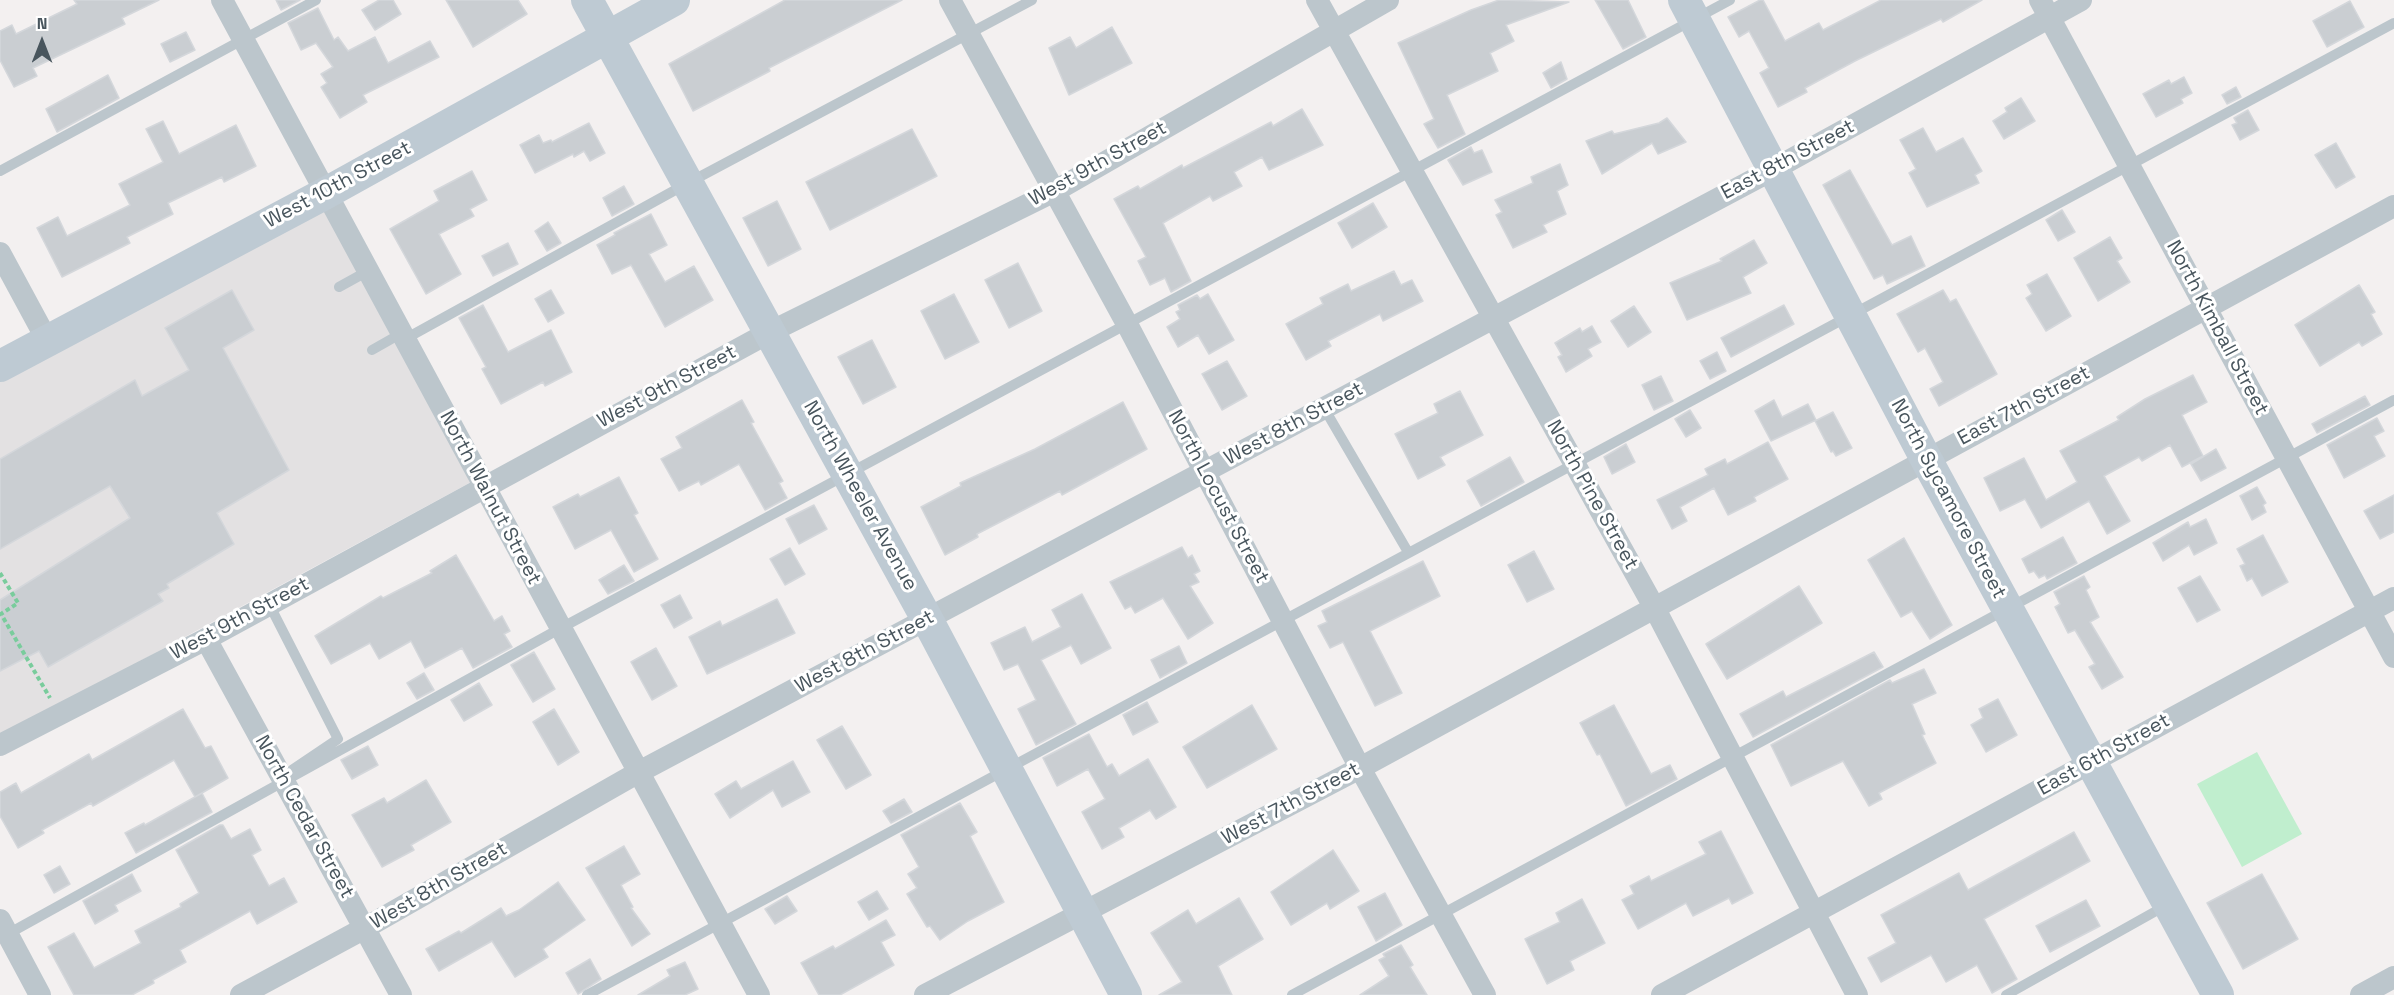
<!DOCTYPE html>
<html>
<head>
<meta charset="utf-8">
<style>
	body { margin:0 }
	#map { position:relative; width:2394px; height:995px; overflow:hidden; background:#f3f0f0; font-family:"Space Grotesk",sans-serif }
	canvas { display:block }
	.north { position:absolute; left:12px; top:12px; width:60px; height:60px; -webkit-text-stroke:4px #fff; paint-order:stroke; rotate:0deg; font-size:16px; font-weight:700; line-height:24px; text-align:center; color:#48555d }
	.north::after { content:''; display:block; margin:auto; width:21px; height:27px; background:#48555d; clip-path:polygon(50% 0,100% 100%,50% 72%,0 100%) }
</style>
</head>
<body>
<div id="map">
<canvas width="2394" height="995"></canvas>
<div class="north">N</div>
</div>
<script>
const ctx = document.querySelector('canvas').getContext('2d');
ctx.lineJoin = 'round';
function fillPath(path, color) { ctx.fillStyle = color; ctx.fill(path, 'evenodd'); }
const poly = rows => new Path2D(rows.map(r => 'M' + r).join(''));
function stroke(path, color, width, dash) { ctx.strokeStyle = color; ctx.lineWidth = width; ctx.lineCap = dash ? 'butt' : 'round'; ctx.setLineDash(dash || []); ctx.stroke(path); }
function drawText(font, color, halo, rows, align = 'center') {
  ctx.font = font + ' "Space Grotesk",sans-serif'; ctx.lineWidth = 6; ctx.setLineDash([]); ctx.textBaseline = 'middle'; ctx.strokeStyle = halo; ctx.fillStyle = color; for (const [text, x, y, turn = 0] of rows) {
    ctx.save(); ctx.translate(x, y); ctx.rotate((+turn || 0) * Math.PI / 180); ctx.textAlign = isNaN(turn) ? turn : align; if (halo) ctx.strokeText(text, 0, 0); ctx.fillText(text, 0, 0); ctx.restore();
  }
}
const education = poly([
	[327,204,473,481,0,737,0,381]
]);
const green = poly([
	[2257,752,2302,834,2242,867,2197,784]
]);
const building = poly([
	[74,0,159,0,122,18,125,24,33,68,37,76,14,87,0,60,0,31,12,25,16,34,77,4,74,0],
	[276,0,300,0,281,10,276,0],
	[379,0,393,0,401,14,375,30,362,10,379,0],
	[446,0,518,0,527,14,473,47,446,0],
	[785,0,902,0,769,68,770,71,693,111,669,64,785,0],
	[1499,0,1569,2,1506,25,1514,41,1490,53,1498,71,1447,95,1465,134,1438,148,1424,124,1434,119,1398,43,1471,10,1499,0],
	[1595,0,1628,0,1646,37,1623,49,1595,0],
	[1760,0,1763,0,1785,41,1819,23,1823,30,1881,0,1982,0,1943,22,1941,19,1855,61,1805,88,1807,92,1778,107,1760,73,1769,68,1749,31,1739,37,1728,17,1760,0],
	[2350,1,2364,27,2327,47,2313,21,2350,1],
	[318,8,334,40,338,37,348,51,375,37,388,63,430,41,439,57,363,95,367,102,340,118,321,87,327,83,321,74,333,67,316,43,301,50,288,23,318,8],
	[1112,27,1132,63,1069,95,1049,48,1070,37,1076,48,1112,27],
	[186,32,195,50,170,62,161,44,186,32],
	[1561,62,1567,79,1551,88,1543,73,1561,62],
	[108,75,119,98,57,132,46,109,108,75],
	[2184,77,2192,93,2181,99,2183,103,2156,117,2143,94,2169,80,2171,84,2184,77],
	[2236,87,2241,97,2227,104,2222,95,2236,87],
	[2021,98,2035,121,2004,139,1993,121,2007,112,2005,108,2021,98],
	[1302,109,1323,145,1269,170,1262,157,1234,172,1242,186,1213,201,1210,196,1163,223,1191,281,1171,292,1165,278,1150,285,1138,261,1146,257,1114,199,1138,186,1140,189,1182,165,1183,168,1271,122,1273,126,1302,109],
	[2248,110,2259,130,2240,140,2232,125,2237,123,2234,118,2248,110],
	[1667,118,1686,142,1658,154,1652,143,1602,174,1586,141,1612,131,1614,134,1659,123,1667,118],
	[163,121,179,154,236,125,256,166,224,182,222,177,168,203,173,214,127,237,130,243,62,277,37,228,58,217,67,236,130,205,119,184,163,162,146,129,163,121],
	[589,123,605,153,590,161,584,151,574,157,573,154,535,173,520,145,539,135,543,143,551,140,552,142,589,123],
	[1923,128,1936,152,1963,138,1982,171,1975,175,1979,183,1927,207,1909,173,1916,169,1900,140,1923,128],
	[912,129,937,176,830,230,806,182,912,129],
	[2336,143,2355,177,2336,188,2315,155,2336,143],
	[1471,147,1474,153,1482,150,1492,172,1463,185,1448,160,1471,147],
	[1560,164,1568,185,1557,191,1566,214,1543,225,1547,232,1513,248,1496,215,1502,212,1495,200,1533,183,1531,177,1560,164],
	[1850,170,1892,245,1911,236,1925,266,1887,284,1883,275,1874,279,1823,185,1850,170],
	[472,171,487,200,470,209,474,216,439,234,461,274,426,294,390,229,439,201,434,191,472,171],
	[624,186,634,204,612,216,603,198,624,186],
	[777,201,801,249,768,266,743,218,777,201],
	[1373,203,1387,227,1352,248,1338,223,1373,203],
	[2062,210,2075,232,2058,241,2046,220,2062,210],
	[651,214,667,245,649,254,665,282,694,266,713,300,665,327,631,265,612,274,597,245,615,235,614,233,651,214],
	[548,222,561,243,547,251,535,231,548,222],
	[2110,237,2122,258,2117,261,2130,282,2098,301,2074,258,2110,237],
	[1754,240,1767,263,1743,277,1751,293,1687,320,1670,283,1722,261,1720,259,1754,240],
	[508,243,518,264,493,276,482,256,508,243],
	[1018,263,1042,311,1009,328,985,280,1018,263],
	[1394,271,1401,285,1412,280,1423,301,1383,321,1380,314,1328,341,1331,346,1306,360,1286,324,1323,304,1320,298,1348,284,1351,291,1394,271],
	[2047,274,2071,316,2046,331,2026,298,2032,294,2027,285,2047,274],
	[2359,285,2375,312,2371,314,2382,334,2362,346,2359,342,2320,366,2295,325,2359,285],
	[232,290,254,330,223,348,289,470,217,513,234,544,167,584,169,588,158,594,163,601,48,667,39,651,0,671,0,600,130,518,110,486,0,549,0,459,135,380,142,396,189,370,165,328,232,290],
	[551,290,564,313,548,322,535,299,551,290],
	[1943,290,1950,302,1956,299,1997,374,1939,406,1930,389,1943,382,1925,348,1918,352,1897,314,1943,290],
	[954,294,979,342,945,359,921,311,954,294],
	[1208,294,1234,340,1209,354,1198,335,1178,347,1167,327,1180,319,1176,312,1180,310,1178,305,1197,295,1200,299,1208,294],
	[483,305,508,352,551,330,572,372,545,386,543,382,501,404,482,369,486,367,459,318,483,305],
	[1784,305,1794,324,1731,357,1721,338,1784,305],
	[1634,306,1651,332,1628,347,1611,321,1634,306],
	[1592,326,1601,342,1588,349,1592,356,1566,372,1558,357,1562,355,1555,343,1580,328,1582,332,1592,326],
	[872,340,896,387,863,404,838,357,872,340],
	[1717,352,1726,371,1710,379,1700,361,1717,352],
	[1227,361,1247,396,1222,410,1202,374,1227,361],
	[2193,375,2207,402,2182,415,2203,456,2182,467,2170,445,2142,461,2139,457,2104,476,2130,521,2107,534,2089,501,2041,528,2025,499,2000,511,1984,478,2024,458,2046,500,2077,482,2060,451,2119,420,2117,417,2145,399,2193,375],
	[1661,376,1673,401,1654,410,1642,385,1661,376],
	[1460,391,1483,435,1440,457,1445,465,1418,479,1395,434,1438,413,1434,404,1460,391],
	[2365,396,2370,405,2317,433,2312,424,2365,396],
	[742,400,754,422,751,423,783,481,779,483,787,498,765,510,739,464,701,485,699,481,679,491,661,459,682,448,676,437,742,400],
	[1774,400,1782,417,1808,404,1816,420,1771,441,1755,411,1774,400],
	[1123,402,1147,449,1062,495,1060,491,977,534,978,537,945,555,921,507,961,486,960,483,1035,449,1123,402],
	[1690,410,1701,428,1686,437,1675,419,1690,410],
	[1833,412,1852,448,1836,456,1833,451,1831,452,1815,421,1833,412],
	[2377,418,2384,431,2374,436,2385,456,2344,478,2327,445,2377,418],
	[1768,442,1788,479,1754,497,1756,501,1728,515,1714,488,1680,507,1687,521,1672,529,1657,500,1708,475,1705,469,1725,459,1727,464,1768,442],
	[1626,444,1635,462,1612,474,1604,457,1626,444],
	[2216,449,2226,468,2201,481,2191,464,2216,449],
	[1510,457,1524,482,1481,506,1467,481,1510,457],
	[619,477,638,513,634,515,658,559,634,572,611,530,575,549,553,507,578,494,580,497,619,477],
	[2257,487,2266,503,2263,505,2266,512,2252,520,2240,496,2257,487],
	[2394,495,2394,532,2380,539,2364,511,2394,495],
	[814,505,827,529,799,544,786,519,814,505],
	[2206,519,2217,543,2194,555,2189,545,2163,561,2153,543,2188,522,2190,527,2206,519],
	[2263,535,2288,582,2262,596,2252,578,2247,581,2240,566,2245,564,2237,549,2263,535],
	[2063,537,2077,563,2047,579,2045,575,2039,578,2034,571,2029,573,2022,559,2063,537],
	[1904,538,1952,625,1930,639,1912,611,1901,617,1868,560,1904,538],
	[1182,547,1188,558,1192,555,1200,571,1194,574,1199,582,1190,586,1213,623,1188,639,1163,598,1135,613,1131,606,1125,609,1110,582,1182,547],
	[790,548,805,574,785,585,770,559,790,548],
	[1534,551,1554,589,1527,602,1508,565,1534,551],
	[456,555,494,621,502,616,510,631,504,634,512,647,473,668,462,648,425,668,411,641,379,659,370,643,331,664,315,636,381,596,383,598,432,573,430,571,456,555],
	[1423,561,1440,596,1370,631,1402,693,1375,706,1343,642,1330,648,1318,626,1327,622,1322,611,1423,561],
	[624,565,634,581,608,594,599,580,624,565],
	[2084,576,2090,587,2086,590,2099,617,2090,622,2123,677,2102,689,2089,667,2095,664,2075,630,2068,633,2055,607,2060,604,2054,592,2084,576],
	[2200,576,2220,610,2197,622,2178,588,2200,576],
	[1799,586,1822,623,1727,679,1706,644,1799,586],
	[1082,594,1111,648,1081,664,1071,645,1041,660,1076,724,1036,745,1018,709,1036,700,1018,664,1004,670,991,643,1025,627,1032,642,1061,627,1052,610,1082,594],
	[680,595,692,618,674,628,661,605,680,595],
	[777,599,795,633,707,674,689,637,720,621,722,626,777,599],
	[1179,646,1187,663,1160,678,1151,660,1179,646],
	[656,648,677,686,652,700,631,662,656,648],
	[534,652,555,689,533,702,511,665,534,652],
	[1874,652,1883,667,1753,737,1740,714,1783,691,1786,697,1874,652],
	[1924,669,1936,693,1912,704,1925,734,1922,735,1936,763,1879,793,1882,799,1869,806,1843,761,1791,786,1771,745,1890,680,1892,683,1924,669],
	[424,673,434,690,417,699,407,683,424,673],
	[479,683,492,705,464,721,451,700,479,683],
	[1998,699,2017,735,1986,752,1971,725,1983,718,1979,709,1998,699],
	[1147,702,1158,722,1133,735,1123,715,1147,702],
	[1252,705,1277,749,1207,788,1183,747,1252,705],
	[1614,705,1651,774,1670,765,1677,779,1626,806,1600,754,1597,755,1580,723,1614,705],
	[183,709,205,748,211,746,228,778,195,797,174,760,93,806,91,803,42,830,44,833,18,848,0,816,0,792,16,783,21,793,89,754,92,760,183,709],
	[554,709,579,752,558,765,533,722,554,709],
	[842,726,871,775,846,789,817,740,842,726],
	[1089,734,1107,767,1112,764,1119,776,1148,759,1176,807,1156,819,1150,810,1119,828,1124,837,1102,849,1082,812,1105,799,1088,769,1057,786,1043,758,1089,734],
	[368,746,378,765,352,779,341,760,368,746],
	[793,761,810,792,782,807,773,790,730,818,715,794,736,781,741,789,793,761],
	[426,780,451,822,411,845,414,850,382,867,352,815,384,798,387,803,426,780],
	[202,793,212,812,136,853,125,833,144,823,145,825,202,793],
	[904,799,912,812,891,823,883,811,904,799],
	[960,803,977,832,970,836,1004,902,968,921,940,940,930,926,927,927,907,894,917,888,908,874,919,867,901,835,960,803],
	[220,825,223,825,231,839,250,829,261,850,252,855,269,886,284,878,297,902,257,924,250,911,180,950,186,962,153,980,154,983,132,995,74,995,48,947,74,933,94,968,141,943,135,931,181,907,180,904,199,893,176,850,220,825],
	[1721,831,1753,893,1732,904,1729,898,1693,916,1686,903,1638,929,1622,900,1634,894,1630,886,1649,876,1651,881,1706,854,1699,842,1721,831],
	[2074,832,2090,861,1984,919,2017,979,1992,993,1977,965,1946,982,1931,955,1881,982,1868,958,1896,943,1881,915,1959,873,1968,890,2074,832],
	[624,846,640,874,621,885,633,907,631,908,650,934,632,946,586,868,624,846],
	[1333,850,1359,891,1330,909,1327,903,1291,925,1271,892,1333,850],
	[60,866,70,884,54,893,44,875,60,866],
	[132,874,141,891,115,905,118,911,95,924,83,901,132,874],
	[2262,874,2298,939,2243,969,2207,903,2262,874],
	[558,882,585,920,543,949,548,957,515,977,492,941,439,971,426,949,459,931,461,933,501,908,506,916,519,910,558,882],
	[877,891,888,909,869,920,858,902,877,891],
	[1385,893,1402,925,1376,941,1358,907,1385,893],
	[787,896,797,911,775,924,765,909,787,896],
	[1239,898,1263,939,1218,966,1232,995,1159,995,1182,982,1151,933,1188,910,1196,924,1239,898],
	[1582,899,1605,943,1570,961,1574,970,1547,984,1525,939,1560,922,1556,913,1582,899],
	[2086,900,2100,926,2050,952,2036,926,2086,900],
	[886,920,895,935,881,942,894,965,840,995,819,995,801,963,833,946,835,949,886,920],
	[1401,945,1413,965,1410,967,1427,995,1360,995,1389,976,1379,960,1385,957,1383,954,1401,945],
	[590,959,601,979,578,994,566,973,590,959],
	[685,962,698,989,685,995,638,995,670,976,667,970,685,962]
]);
const path = poly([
	[0,573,18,603,1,614,50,698]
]);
const lane = poly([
	[0,171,316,0],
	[339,287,368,271],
	[405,339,688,183,1032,0],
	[372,350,402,333],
	[1324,408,1408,552],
	[269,604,338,739,292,770],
	[6,935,561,628,1730,0],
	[587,995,2394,23],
	[1292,995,2394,400],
	[2006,995,2165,906]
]);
const street = poly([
	[222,0,759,995],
	[950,0,1127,324,1360,768,1485,995],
	[1317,0,1654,607,1857,995],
	[2040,0,2394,657],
	[0,253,47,340],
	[206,639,401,995],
	[0,745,206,639,770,332,1055,191,1388,0],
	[0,920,40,995],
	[241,995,365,928,639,772,1774,169,2081,0],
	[925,995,1360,768,2394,206],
	[1662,995,2394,598],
	[2361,995,2394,977]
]);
const secondary = poly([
	[587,0,927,619,1126,995],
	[1684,0,1926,459,2218,995],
	[0,366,326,193,674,0]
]);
const streetNames = [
	["East 8th Street",1788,160,-28],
	["West 9th Street",1098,164,-29],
	["West 10th Street",338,185,-28],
	["North Kimball Street",2217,328,62],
	["West 9th Street",667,387,-28],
	["East 7th Street",2024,406,-28],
	["West 8th Street",1294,424,-28],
	["North Pine Street",1592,495,61],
	["North Wheeler Avenue",860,496,61],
	["North Locust Street",1218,497,62],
	["North Walnut Street",490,498,62],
	["North Sycamore Street",1948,499,62],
	["West 9th Street",240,619,-28],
	["West 8th Street",865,652,-28],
	["East 6th Street",2104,755,-29],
	["West 7th Street",1291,804,-28],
	["North Cedar Street",304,817,61],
	["West 8th Street",439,886,-30]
];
fillPath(education, '#e3e1e2');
fillPath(green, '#c0eece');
fillPath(building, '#caced2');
stroke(building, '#d4d7db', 1.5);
stroke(path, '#79cc9c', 4, [4.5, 3]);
stroke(lane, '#bcc6cc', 10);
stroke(street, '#bcc6cc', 22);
stroke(secondary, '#becad3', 32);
drawText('20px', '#48555d', '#fff', streetNames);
</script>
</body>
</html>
